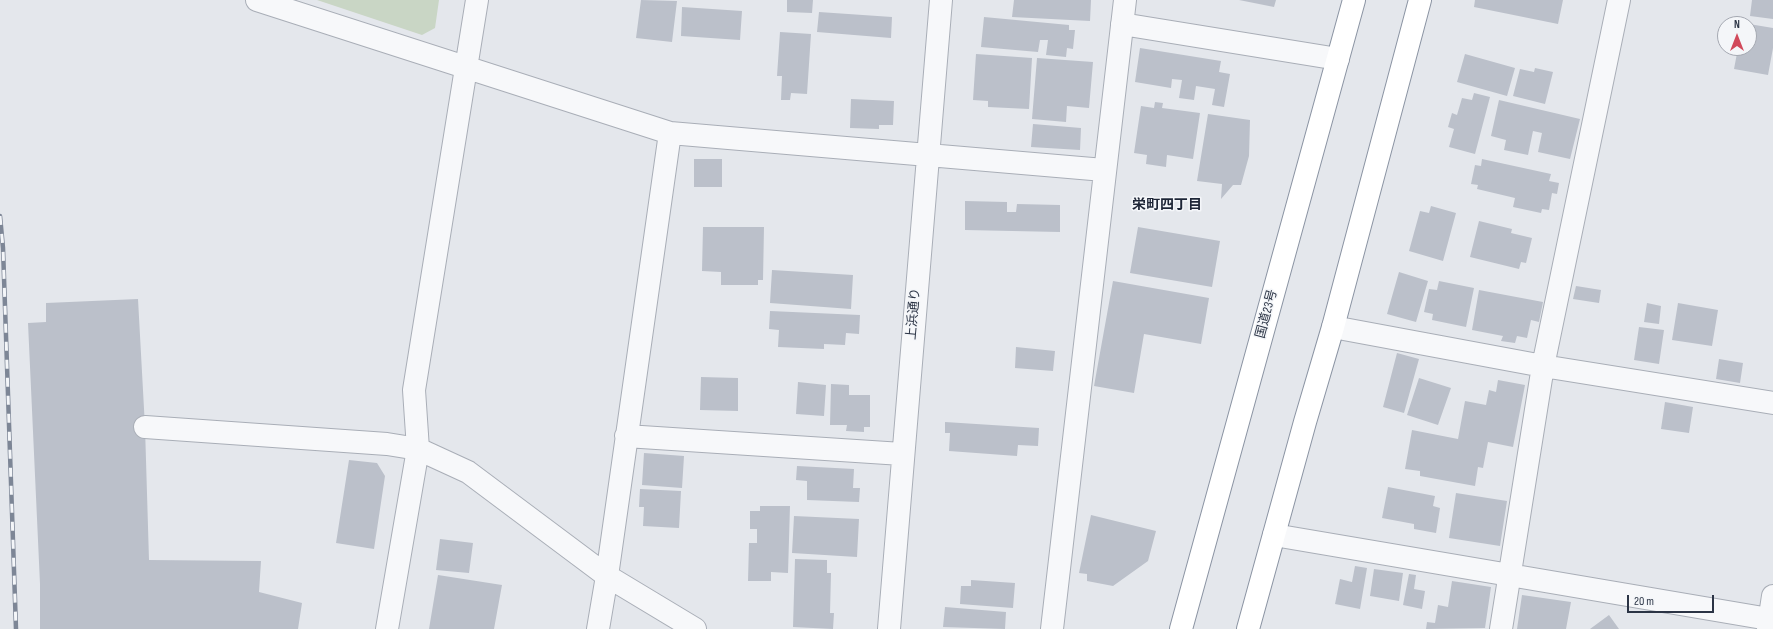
<!DOCTYPE html>
<html>
<head>
<meta charset="utf-8">
<style>
	body { margin:0 }
	#map { position:relative; width:1773px; height:629px; overflow:hidden; background:#e4e7ec; font-family:"Sofia Sans Condensed",sans-serif }
	canvas { display:block }
	.north { position:absolute; left:1717px; top:16px; width:40px; height:40px; box-sizing:border-box; background:#f4f6f9; border:1px solid #a4a8b1; border-radius:50%; rotate:0deg; font-size:11px; font-weight:700; line-height:16px; text-align:center; color:#2b3445 }
	.north::after { content:''; display:block; margin:auto; width:14px; height:18px; background:#d1495b; clip-path:polygon(50% 0,100% 100%,50% 72%,0 100%) }
	.scale { position:absolute; left:1627px; top:595px; width:87px; height:18px; box-sizing:border-box; border:2px solid #2b3445; border-top:0; padding-left:5px; font-size:12px; line-height:14px; white-space:nowrap; color:#2b3445; -webkit-text-stroke:3px #f4f6f9; paint-order:stroke }
</style>
</head>
<body>
<div id="map">
<canvas width="1773" height="629"></canvas>
<div class="north">N</div>
<div class="scale">20 m</div>
</div>
<script>
const ctx = document.querySelector('canvas').getContext('2d');
ctx.lineJoin = 'round';
function fillPath(path, color) { ctx.fillStyle = color; ctx.fill(path, 'evenodd'); }
const poly = rows => new Path2D(rows.map(r => 'M' + r).join(''));
function stroke(path, color, width, dash) { ctx.strokeStyle = color; ctx.lineWidth = width; ctx.lineCap = dash ? 'butt' : 'round'; ctx.setLineDash(dash || []); ctx.stroke(path); }
function drawText(font, color, halo, rows, align = 'center') {
  ctx.font = font + ' "Sofia Sans Condensed","Noto Sans JP",sans-serif'; ctx.lineWidth = 3; ctx.setLineDash([]); ctx.textBaseline = 'middle'; ctx.strokeStyle = halo; ctx.fillStyle = color; for (const [text, x, y, turn = 0] of rows) {
    ctx.save(); ctx.translate(x, y); ctx.rotate((+turn || 0) * Math.PI / 180); ctx.textAlign = isNaN(turn) ? turn : align; if (halo) ctx.strokeText(text, 0, 0); ctx.fillText(text, 0, 0); ctx.restore();
  }
}
const green = poly([
	[317,0,439,0,435,28,422,35]
]);
const building = poly([
	[641,0,677,1,672,42,636,38],
	[787,0,813,0,812,13,787,12],
	[1014,0,1091,0,1090,21,1012,17],
	[1239,0,1276,0,1274,7],
	[1475,0,1563,0,1558,24,1474,7],
	[1752,0,1773,0,1773,19,1750,16],
	[682,7,742,11,740,40,681,36],
	[819,12,892,17,891,38,817,32],
	[984,17,1069,25,1069,30,1075,30,1073,49,1067,48,1066,57,1046,55,1048,40,1040,40,1038,52,981,47],
	[1749,24,1773,28,1773,48,1768,75,1734,69,1738,48,1749,48],
	[780,32,811,34,807,94,791,93,790,100,781,100,782,76,777,76],
	[1140,48,1221,61,1219,72,1230,74,1224,107,1212,105,1215,89,1196,86,1194,100,1179,98,1182,80,1172,79,1171,88,1135,82],
	[976,54,1032,58,1029,109,988,107,988,101,973,100],
	[1465,54,1515,68,1507,96,1457,82],
	[1037,58,1093,62,1089,108,1067,106,1066,122,1032,119],
	[1535,68,1553,72,1545,104,1513,96,1520,69,1534,72],
	[1474,93,1490,97,1475,154,1449,147,1454,129,1448,127,1452,113,1457,115,1462,98,1472,100],
	[851,99,894,101,893,125,879,125,879,129,850,128],
	[1499,100,1580,119,1570,159,1538,152,1542,133,1533,131,1528,155,1504,150,1506,140,1491,136],
	[1155,102,1163,103,1162,108,1200,113,1193,159,1167,155,1166,167,1146,164,1147,155,1134,153,1141,106,1154,108],
	[1208,114,1250,120,1249,156,1241,185,1233,185,1221,199,1222,184,1197,181],
	[1033,124,1081,128,1080,150,1031,147],
	[694,159,722,159,722,187,694,187],
	[1482,159,1551,174,1549,181,1559,183,1557,194,1552,193,1549,210,1542,209,1541,213,1513,207,1515,198,1477,189,1478,185,1471,184,1475,165,1481,166],
	[965,201,1007,202,1007,212,1016,212,1017,204,1060,205,1060,232,965,230],
	[1431,206,1456,213,1443,261,1409,251,1420,211,1429,213],
	[1479,221,1512,229,1511,233,1532,238,1526,263,1521,262,1519,269,1470,257],
	[703,227,764,227,763,280,758,280,758,285,721,285,721,272,702,271],
	[1138,227,1220,241,1212,287,1130,273],
	[772,270,853,275,851,309,770,303],
	[1399,272,1428,281,1416,322,1387,314],
	[1113,281,1209,298,1201,344,1144,334,1134,393,1094,386],
	[1439,281,1474,288,1466,327,1432,320,1433,314,1424,312,1429,289,1437,290],
	[1576,286,1601,290,1599,303,1573,299],
	[1479,290,1543,302,1539,322,1531,320,1527,338,1517,336,1515,343,1501,341,1503,336,1472,330],
	[138,299,145,427,149,560,261,561,259,592,302,603,298,629,40,629,40,584,28,323,46,322,46,303],
	[1647,303,1661,306,1659,324,1644,322],
	[1678,303,1718,310,1712,346,1672,340],
	[770,311,860,315,859,334,846,333,845,345,824,344,824,349,778,347,779,330,769,329],
	[1639,327,1664,330,1659,364,1634,360],
	[1016,347,1055,351,1053,371,1015,368],
	[1397,353,1419,359,1404,413,1383,407],
	[1719,359,1743,363,1740,383,1716,379],
	[701,377,738,378,738,411,700,410],
	[1419,378,1451,388,1438,425,1407,415],
	[1498,380,1525,385,1513,447,1488,442,1483,468,1478,467,1475,486,1420,476,1420,471,1405,469,1412,430,1458,439,1465,401,1486,405,1489,390,1496,392],
	[798,382,826,385,824,416,796,414],
	[831,384,849,385,849,395,870,395,870,427,864,427,864,432,846,431,847,425,830,425],
	[1665,402,1693,407,1689,433,1661,429],
	[945,422,1039,428,1038,446,1018,445,1017,456,949,451,950,433,945,433],
	[644,453,684,456,682,488,642,485],
	[349,460,377,463,385,476,374,549,336,543],
	[797,466,854,469,853,488,860,488,859,502,807,500,807,481,796,480],
	[1388,487,1435,496,1433,506,1440,508,1436,533,1414,529,1414,524,1382,518],
	[640,489,681,491,679,528,643,526,644,507,639,507],
	[1456,493,1507,501,1500,546,1449,538],
	[760,506,790,506,788,573,771,572,771,581,748,581,749,543,757,543,757,529,750,529,750,511,760,511],
	[1091,515,1156,531,1148,561,1113,586,1087,581,1087,574,1079,573],
	[794,516,859,519,857,557,792,553],
	[440,539,473,543,469,573,436,570],
	[795,559,827,560,827,573,831,573,830,613,834,613,833,629,793,627],
	[1355,566,1367,568,1360,609,1335,604,1340,579,1352,582],
	[1374,569,1403,573,1399,601,1370,596],
	[1409,574,1416,575,1414,589,1425,591,1422,609,1403,605],
	[438,575,502,585,494,629,429,629],
	[971,580,1015,583,1013,608,960,604,961,586,971,586],
	[1452,581,1491,587,1485,628,1426,629,1427,622,1435,623,1438,605,1448,607],
	[1522,595,1571,602,1566,629,1517,629],
	[945,607,1006,612,1005,629,943,627],
	[1609,615,1619,629,1590,629]
]);
const minor = poly([
	[257,0,670,133,1104,170],
	[1122,24,1338,59],
	[1333,327,1543,366,1773,403],
	[145,427,387,444,418,449,468,472,607,576,695,629],
	[626,436,902,454],
	[1274,535,1769,619],
	[387,629,418,449,414,390,477,0],
	[598,629,607,576,670,133],
	[889,629,941,0],
	[1052,629,1125,0],
	[1501,629,1543,366,1619,0],
	[1768,629,1773,596]
]);
const highway = poly([
	[1181,629,1354,0],
	[1248,629,1305,422,1333,327,1420,0]
]);
const rail = poly([
	[0,216,3,248,16,629]
]);
const streetNames = [
	["上浜通り",914,314,-85],
	["国道23号",1267,314,-75]
];
const neighbourhoodNames = [
	["栄町四丁目",1167,205]
];
fillPath(green, '#c9d6c5');
fillPath(building, '#bbc0ca');
stroke(minor, '#a9aeb7', 24);
stroke(highway, '#8b94a3', 24);
stroke(minor, '#f7f8fa', 22);
stroke(highway, '#fff', 22);
stroke(rail, '#7d8696', 4.5);
stroke(rail, '#f4f6f9', 3, [9]);
drawText('13px', '#2b3445', '#f4f6f9', streetNames);
drawText('bold 14px', '#1d2536', '#f4f6f9', neighbourhoodNames);
</script>
</body>
</html>
